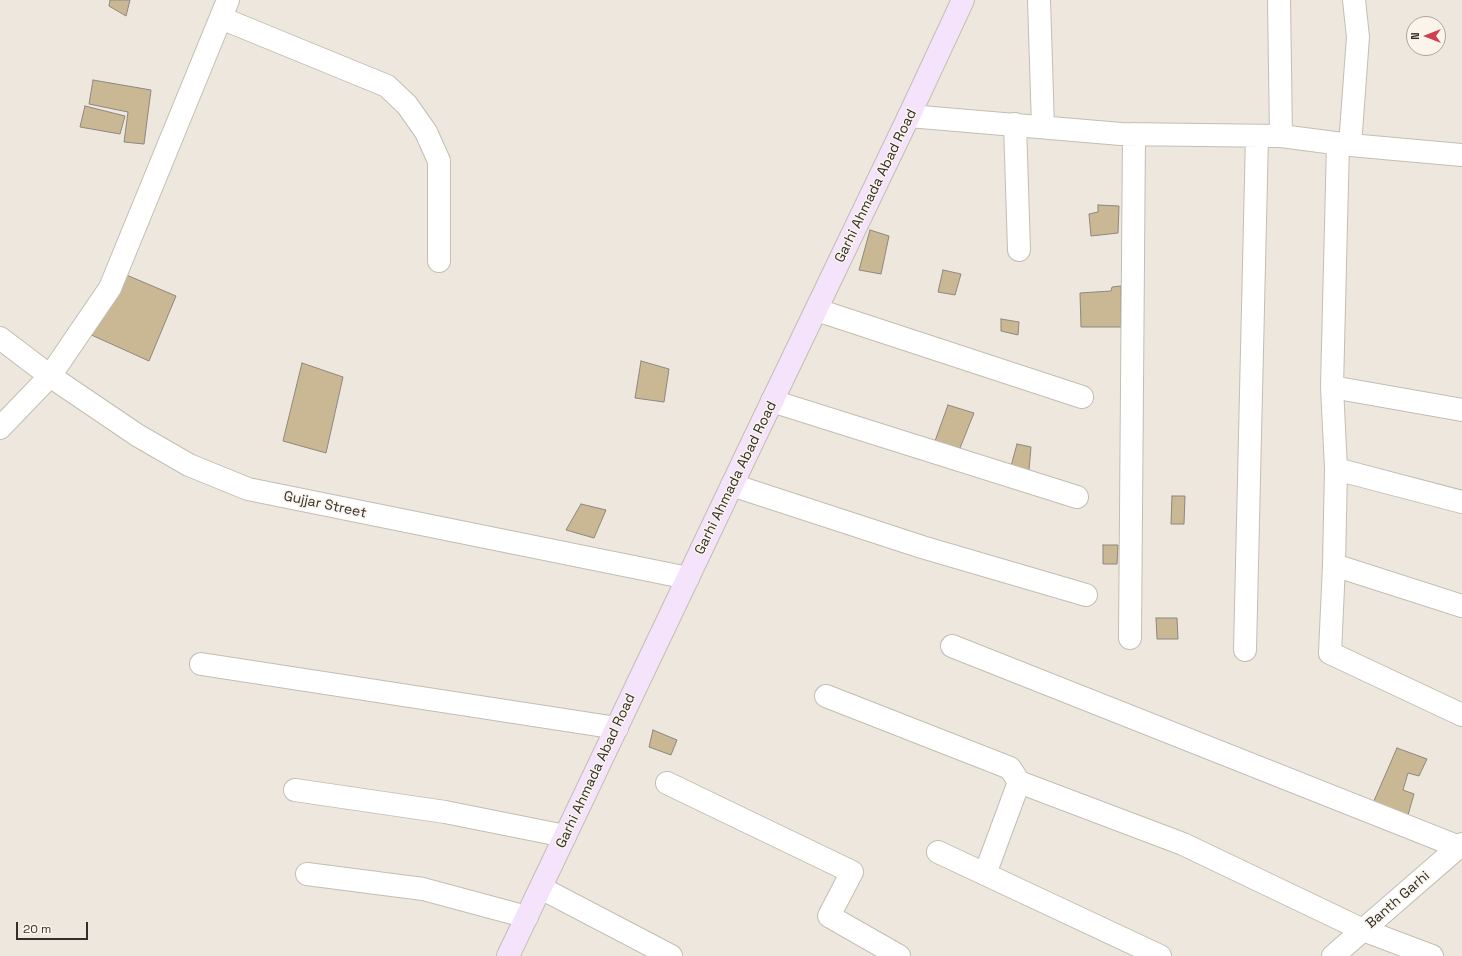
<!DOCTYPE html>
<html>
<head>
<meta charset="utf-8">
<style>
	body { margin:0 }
	#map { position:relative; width:1462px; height:956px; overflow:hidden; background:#ede7dd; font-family:"Space Grotesk",sans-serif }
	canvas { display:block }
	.north { position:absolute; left:1406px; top:16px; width:40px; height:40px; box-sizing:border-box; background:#faf4ea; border:1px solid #aaa69e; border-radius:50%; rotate:270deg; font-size:11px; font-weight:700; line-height:16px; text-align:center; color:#32302c }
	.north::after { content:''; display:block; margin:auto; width:14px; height:18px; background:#cf3f4c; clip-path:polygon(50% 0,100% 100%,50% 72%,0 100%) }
	.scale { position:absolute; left:16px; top:922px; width:72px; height:18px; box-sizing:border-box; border:2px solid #32302c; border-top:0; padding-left:5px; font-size:12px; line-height:14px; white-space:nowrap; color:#32302c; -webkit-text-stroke:3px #faf4ea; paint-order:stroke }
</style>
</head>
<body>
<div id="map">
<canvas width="1462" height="956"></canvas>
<div class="north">N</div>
<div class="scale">20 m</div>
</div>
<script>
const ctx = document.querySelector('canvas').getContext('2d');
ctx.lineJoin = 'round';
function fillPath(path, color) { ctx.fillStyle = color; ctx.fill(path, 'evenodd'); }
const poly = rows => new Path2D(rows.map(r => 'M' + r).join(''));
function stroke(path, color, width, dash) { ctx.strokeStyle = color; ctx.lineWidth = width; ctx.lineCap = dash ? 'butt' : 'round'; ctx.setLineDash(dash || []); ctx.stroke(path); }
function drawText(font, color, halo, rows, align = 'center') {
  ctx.font = font + ' "Space Grotesk",sans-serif'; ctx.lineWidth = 3; ctx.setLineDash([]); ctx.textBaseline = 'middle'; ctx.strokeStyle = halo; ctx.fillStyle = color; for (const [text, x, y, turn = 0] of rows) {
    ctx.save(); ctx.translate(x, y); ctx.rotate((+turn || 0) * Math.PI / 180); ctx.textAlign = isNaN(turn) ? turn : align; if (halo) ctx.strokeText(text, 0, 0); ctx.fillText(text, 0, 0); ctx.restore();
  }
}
const building = poly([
	[110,0,130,0,126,16,109,6,110,0],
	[93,80,151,90,144,144,124,142,128,112,89,104,93,80],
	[85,106,125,116,120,134,80,127,85,106],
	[1098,205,1119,206,1118,233,1091,236,1089,214,1098,212,1098,205],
	[870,230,889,236,881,274,859,270,870,230],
	[943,270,961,274,955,295,938,292,943,270],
	[117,271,176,296,149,361,87,333,117,271],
	[1121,286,1121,327,1081,327,1080,293,1111,291,1112,287,1121,286],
	[1001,319,1019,322,1018,335,1001,331,1001,319],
	[641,361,669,369,664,402,635,398,641,361],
	[302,363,343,377,326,453,283,441,302,363],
	[948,405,974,413,960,448,935,441,948,405],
	[1017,444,1031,447,1029,470,1011,466,1017,444],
	[1172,496,1185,496,1184,524,1171,524,1172,496],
	[581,504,606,510,594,538,566,530,581,504],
	[1103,545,1118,545,1117,564,1103,564,1103,545],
	[1156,618,1177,618,1178,639,1157,639,1156,618],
	[653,730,677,740,671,755,649,747,653,730],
	[1397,748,1427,759,1419,776,1408,773,1403,790,1414,794,1408,815,1373,803,1397,748]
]);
const street = poly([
	[1039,0,1043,127],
	[1279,0,1281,136],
	[221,18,387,86,407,105,426,132,439,161,439,261],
	[909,116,1121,134,1281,136,1350,145,1462,155],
	[1015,124,1019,250],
	[1338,144,1332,387,1336,469,1334,565,1330,653,1462,715],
	[1350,145,1358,37,1354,0],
	[817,310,1082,397],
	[0,338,50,376,137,435,189,465,248,489,688,578],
	[1332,387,1462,410],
	[772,401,1077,497],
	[0,428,50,376,110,288,228,0],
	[1336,469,1462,502],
	[732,485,922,547,1086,595],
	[1334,565,1462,606],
	[1130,638,1134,134],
	[952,646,1459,847],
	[1245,650,1257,136],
	[201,664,617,728],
	[826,696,1010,768,1019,782,1183,844,1363,930,1432,956],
	[667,783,852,872,829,916,899,956],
	[295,790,445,812,565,836],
	[938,852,1160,956],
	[307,874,423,889,527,917],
	[985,874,1019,782],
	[541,888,671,956],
	[1333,956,1462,844]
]);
const secondary = poly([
	[508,956,753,441,909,116,963,0]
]);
const streetNames = [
	["Garhi Ahmada Abad Road",876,186,-64],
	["Garhi Ahmada Abad Road",736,478,-64],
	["Gujjar Street",325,505,12],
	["Garhi Ahmada Abad Road",596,771,-65],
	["Banth Garhi",1398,900,-41]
];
fillPath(building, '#cab793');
stroke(building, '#8d887e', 1);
stroke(street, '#c3beb3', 24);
stroke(secondary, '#c3beb3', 24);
stroke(street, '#fff', 22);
stroke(secondary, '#f4e3fb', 22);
drawText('14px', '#32302c', '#faf4ea', streetNames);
</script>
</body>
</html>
